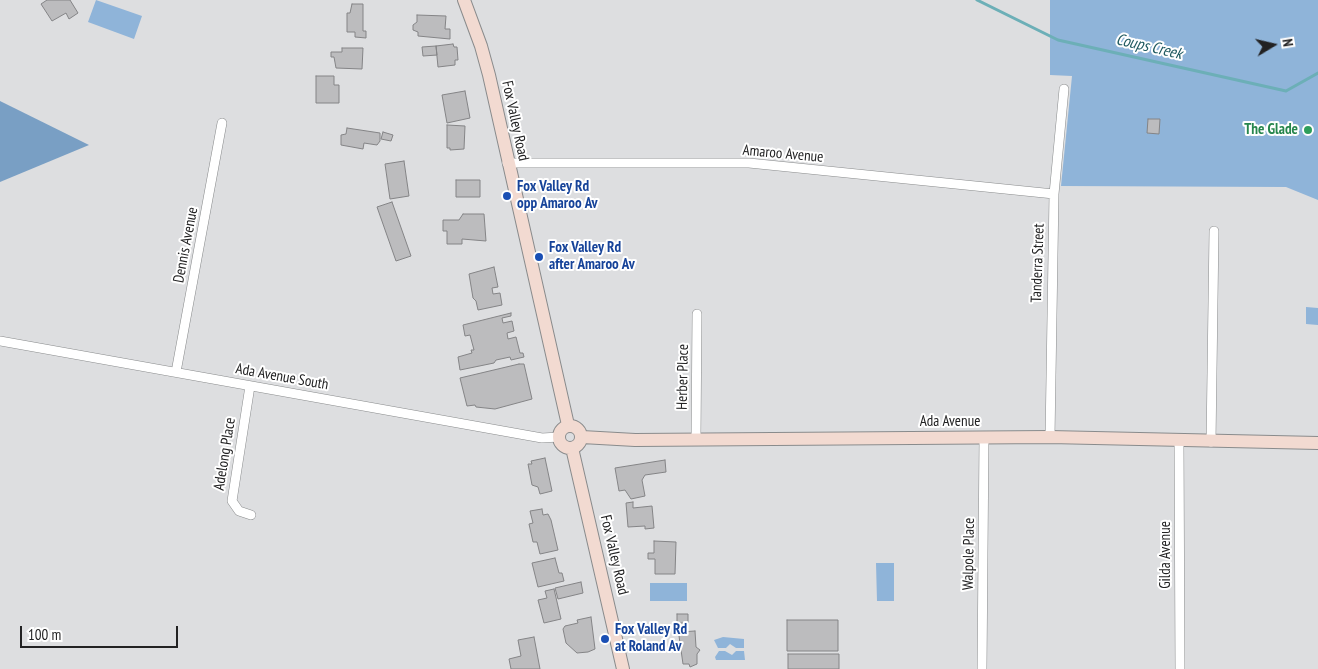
<!DOCTYPE html>
<html>
<head>
<meta charset="utf-8">
<style>
	body { margin:0 }
	#map { position:relative; width:1318px; height:669px; overflow:hidden; background:#dddee0; font-family:"PT Sans Narrow",sans-serif }
	canvas { display:block }
	.north { position:absolute; left:1248px; top:20px; width:50px; height:50px; -webkit-text-stroke:4px #fff; paint-order:stroke; rotate:81deg; font-size:14px; font-weight:700; line-height:20px; text-align:center; color:#222223 }
	.north::after { content:''; display:block; margin:auto; width:18px; height:22px; background:#222223; clip-path:polygon(50% 0,100% 100%,50% 72%,0 100%) }
	.scale { position:absolute; left:20px; top:626px; width:158px; height:22px; box-sizing:border-box; border:2px solid #222223; border-top:0; padding-left:6px; font-size:15px; line-height:18px; white-space:nowrap; color:#222223; -webkit-text-stroke:4px #fff; paint-order:stroke }
</style>
</head>
<body>
<div id="map">
<canvas width="1318" height="669"></canvas>
<div class="north">N</div>
<div class="scale">100 m</div>
</div>
<script>
const ctx = document.querySelector('canvas').getContext('2d');
ctx.lineJoin = 'round';
function fillPath(path, color) { ctx.fillStyle = color; ctx.fill(path, 'evenodd'); }
const poly = rows => new Path2D(rows.map(r => 'M' + r).join(''));
function stroke(path, color, width, dash) { ctx.strokeStyle = color; ctx.lineWidth = width; ctx.lineCap = dash ? 'butt' : 'round'; ctx.setLineDash(dash || []); ctx.stroke(path); }
function drawText(font, color, halo, rows, align = 'center') {
  ctx.font = font + ' "PT Sans Narrow",sans-serif'; ctx.lineWidth = 4; ctx.setLineDash([]); ctx.textBaseline = 'middle'; ctx.strokeStyle = halo; ctx.fillStyle = color; for (const [text, x, y, turn = 0] of rows) {
    ctx.save(); ctx.translate(x, y); ctx.rotate((+turn || 0) * Math.PI / 180); ctx.textAlign = isNaN(turn) ? turn : align; if (halo) ctx.strokeText(text, 0, 0); ctx.fillText(text, 0, 0); ctx.restore();
  }
}
const green = poly([
	[96,0,142,16,134,39,88,22],
	[1050,0,1318,0,1318,200,1286,187,1061,186,1072,76,1050,75],
	[1306,307,1318,308,1318,325,1306,324],
	[876,563,894,563,894,601,877,601],
	[650,583,687,583,687,601,650,601],
	[723,637,744,639,744,648,736,648,730,644,726,648,718,648,714,640],
	[719,651,725,651,732,655,736,651,744,651,745,660,716,660,715,657]
]);
const forest = poly([
	[0,101,89,145,0,182]
]);
const stream = poly([
	[977,0,1058,40,1286,91,1318,73]
]);
const building = poly([
	[47,0,70,0,78,13,69,19,66,13,52,21,41,4,47,0],
	[352,4,363,4,363,31,366,31,366,38,355,37,355,32,347,32,347,13,350,13,352,4],
	[417,15,446,16,445,29,450,29,450,39,418,36,418,32,413,30,413,25,417,22,417,15],
	[453,44,454,47,457,47,458,60,455,60,455,65,438,67,436,46,453,44],
	[436,46,437,55,423,56,422,47,436,46],
	[342,48,363,48,362,69,336,68,334,57,331,57,331,52,342,52,342,48],
	[316,76,334,76,334,85,339,85,339,103,316,103,316,76],
	[465,91,470,118,447,123,442,95,465,91],
	[1148,119,1160,119,1159,134,1147,133,1148,119],
	[447,125,465,126,464,149,450,150,450,148,447,148,447,125],
	[347,128,380,133,380,141,377,145,364,143,363,149,341,145,341,135,346,134,347,128],
	[383,132,393,135,391,141,381,139,383,132],
	[404,161,409,196,390,199,385,164,404,161],
	[456,180,480,180,480,197,456,197,456,180],
	[392,202,411,256,396,261,377,207,392,202],
	[463,214,484,214,486,241,462,239,462,244,447,244,447,231,443,231,443,220,459,220,463,214],
	[494,267,498,287,492,288,493,294,500,293,502,305,478,310,476,301,473,298,469,274,494,267],
	[511,313,511,316,502,318,503,323,512,321,514,331,507,333,508,339,516,337,520,353,523,353,524,357,511,360,510,357,496,360,494,363,460,370,458,357,472,353,471,350,474,350,470,335,465,336,463,325,511,313],
	[519,364,524,364,532,399,495,409,476,407,475,405,467,406,460,378,519,364],
	[545,458,552,491,540,494,538,487,532,485,528,464,532,464,531,461,545,458],
	[665,460,666,472,645,475,642,480,645,496,631,499,625,490,619,491,615,468,665,460],
	[633,502,633,508,652,506,654,528,645,529,645,526,628,527,626,503,633,502],
	[542,509,543,515,548,514,551,520,558,550,540,554,537,542,533,542,529,524,533,523,530,511,542,509],
	[654,541,676,542,675,574,655,574,655,559,648,559,648,553,654,553,654,541],
	[555,558,559,573,562,573,564,581,538,587,532,563,555,558],
	[581,582,583,593,558,599,555,588,581,582],
	[554,589,561,619,544,623,538,600,547,598,545,591,554,589],
	[677,614,688,614,688,623,677,623,677,614],
	[591,617,595,649,588,652,577,653,566,643,563,629,565,626,578,623,577,620,591,617],
	[787,620,838,620,838,651,787,651,787,620],
	[695,631,696,647,700,650,697,654,697,664,690,667,689,664,683,664,679,636,680,632,695,631],
	[534,637,540,669,511,669,509,659,521,656,518,640,534,637],
	[788,654,839,654,839,669,788,669,788,654]
]);
const street = poly([
	[507,163,749,163,1054,194],
	[0,341,542,438,559,437],
	[176,372,222,123],
	[250,386,232,501,239,511,251,515],
	[1050,437,1054,194,1064,89],
	[696,439,697,314],
	[1179,441,1180,669],
	[1211,442,1214,231],
	[982,669,984,438]
]);
const secondary = poly([
	[464,0,481,46,489,75,568,425],
	'559 437a11 11 0 1 1 22 0a11 11 0 1 1-22 0Z',
	[582,437,635,440,1050,437,1318,443],
	[572,448,623,669]
]);
const markers = [
	[1308,130,5,"#2e9e5b"],
	[507,196,5,"#1a4fb4"],
	[539,257,5,"#1a4fb4"],
	[605,639,5,"#1a4fb4"]
];
const streetNames = [
	["Fox Valley Road",515,121,78],
	["Amaroo Avenue",783,154,5],
	["Dennis Avenue",186,245,-79],
	["Tanderra Street",1038,263,-88],
	["Ada Avenue South",282,377,10],
	["Herber Place",683,377,-89],
	["Ada Avenue",950,422],
	["Adelong Place",225,454,-81],
	["Walpole Place",969,554,-89],
	["Fox Valley Road",614,555,77],
	["Gilda Avenue",1166,555,-90]
];
const leisureNames = [
	["The Glade",1298,130]
];
const transitNames = [
	["Fox Valley Rd",517,187],
	["opp Amaroo Av",517,204],
	["Fox Valley Rd",549,248],
	["after Amaroo Av",549,265],
	["Fox Valley Rd",615,630],
	["at Roland Av",615,647]
];
const waterNames = [
	["Coups Creek",1149,47,13]
];
fillPath(green, '#8fb4d9');
fillPath(forest, '#799fc4');
stroke(stream, '#6cafb7', 3);
fillPath(building, '#bcbcbe');
stroke(building, '#848486', 1);
stroke(street, '#898b8c', 10);
stroke(secondary, '#898b8c', 14);
stroke(street, '#fff', 9);
stroke(secondary, '#f2dad1', 12);
for (const [x, y, r, color] of markers) { const dot = new Path2D(); dot.arc(x, y, r, 0, 2 * Math.PI); ctx.fillStyle = color; ctx.fill(dot); stroke(dot, '#fff', 2); }
drawText('15px', '#222223', '#fff', streetNames);
drawText('bold 15px', '#27864d', '#fff', leisureNames, 'right');
drawText('bold 15px', '#164399', '#fff', transitNames, 'left');
drawText('italic 16px', '#205a60', '#fff', waterNames);
</script>
</body>
</html>
